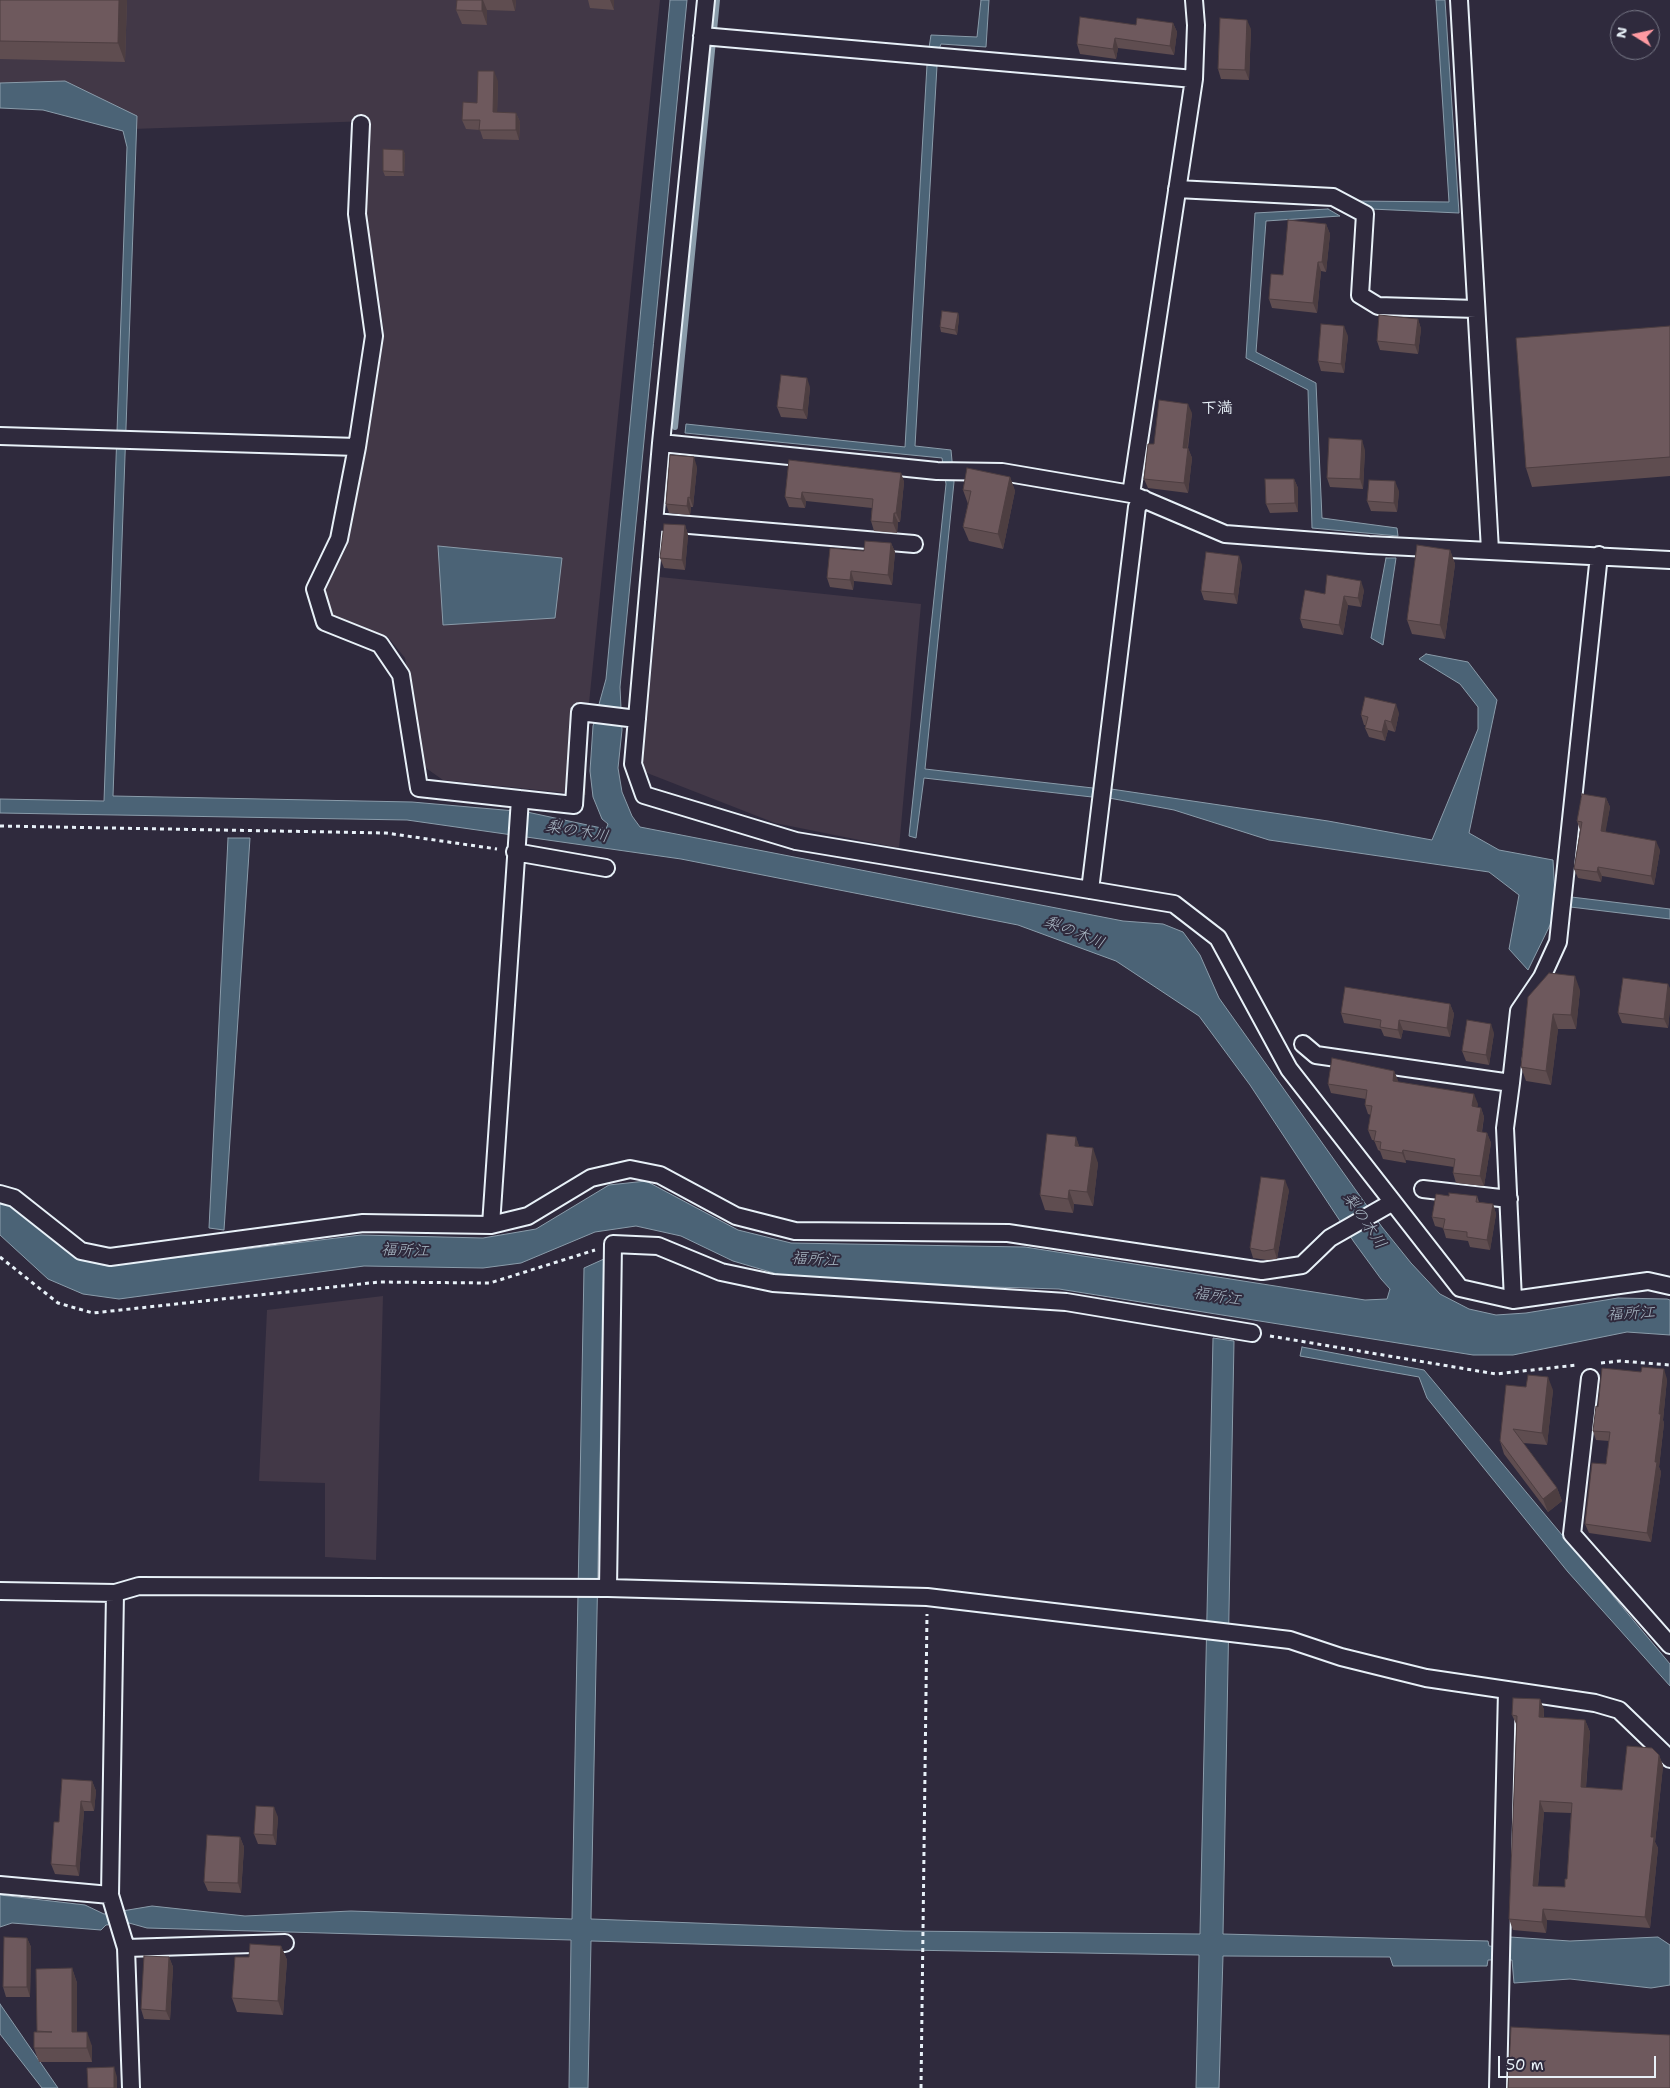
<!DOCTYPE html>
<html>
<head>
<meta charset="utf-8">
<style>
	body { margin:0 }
	#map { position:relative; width:1670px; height:2088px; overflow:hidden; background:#2f2a3d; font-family:"Shantell Sans",sans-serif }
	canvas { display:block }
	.north { position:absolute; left:1610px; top:10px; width:50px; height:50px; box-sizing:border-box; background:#2f2a3d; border:1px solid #797a88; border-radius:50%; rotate:280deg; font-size:14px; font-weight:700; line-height:20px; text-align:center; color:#e8f1f8 }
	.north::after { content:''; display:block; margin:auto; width:18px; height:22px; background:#ff9aa2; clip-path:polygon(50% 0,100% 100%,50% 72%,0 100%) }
	.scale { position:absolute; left:1498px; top:2056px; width:158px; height:22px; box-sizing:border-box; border:2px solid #e8f1f8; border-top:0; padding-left:6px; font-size:15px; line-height:18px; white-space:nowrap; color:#e8f1f8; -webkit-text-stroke:4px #2f2a3d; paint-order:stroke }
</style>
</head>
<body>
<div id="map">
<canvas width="1670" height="2088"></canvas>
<div class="north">N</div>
<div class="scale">50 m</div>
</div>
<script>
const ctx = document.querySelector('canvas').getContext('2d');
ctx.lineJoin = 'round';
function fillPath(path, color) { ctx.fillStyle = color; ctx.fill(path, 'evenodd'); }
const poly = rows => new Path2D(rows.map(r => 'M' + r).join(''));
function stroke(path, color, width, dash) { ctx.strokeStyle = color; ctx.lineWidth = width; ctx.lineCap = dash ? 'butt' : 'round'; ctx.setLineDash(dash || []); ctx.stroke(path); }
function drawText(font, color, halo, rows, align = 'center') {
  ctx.font = font + ' "Shantell Sans","Klee One",sans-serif'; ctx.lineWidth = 4; ctx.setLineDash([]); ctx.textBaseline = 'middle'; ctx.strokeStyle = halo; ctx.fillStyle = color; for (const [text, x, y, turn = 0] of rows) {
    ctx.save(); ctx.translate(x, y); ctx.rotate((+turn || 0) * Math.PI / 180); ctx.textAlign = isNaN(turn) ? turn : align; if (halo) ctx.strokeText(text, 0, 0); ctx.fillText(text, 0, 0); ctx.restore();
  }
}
const built = poly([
	[0,0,660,0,586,733,586,795,443,780,423,766,405,658,388,637,333,615,325,591,347,546,384,332,366,211,370,121,132,129,0,92],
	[660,577,921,604,899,848,775,823,642,771],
	[383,1296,376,1560,325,1557,325,1483,259,1481,267,1310]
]);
const water = poly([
	[670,0,687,0,620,687,622,730,618,768,622,792,632,816,640,827,1123,921,1163,924,1183,932,1200,955,1219,998,1382,1227,1411,1263,1440,1294,1469,1309,1496,1315,1526,1313,1618,1298,1667,1299,1670,1300,1670,1335,1627,1332,1513,1355,1473,1355,1059,1289,993,1287,784,1276,733,1261,681,1236,636,1226,595,1232,521,1263,483,1268,364,1266,119,1299,83,1294,48,1279,0,1235,0,1202,6,1203,36,1223,77,1259,108,1266,361,1235,483,1238,536,1229,609,1185,646,1181,738,1230,791,1243,1025,1247,1365,1300,1387,1299,1390,1289,1381,1279,1354,1242,1250,1085,1199,1016,1116,961,1018,925,681,859,407,820,0,813,0,799,104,801,127,147,123,131,43,110,0,108,0,83,65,81,137,116,113,796,412,802,527,812,606,829,608,824,602,819,593,797,590,771,593,726,606,679,670,0],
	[981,0,989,0,986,47,941,44,939,49,929,48,931,35,977,37,981,0],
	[1436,0,1445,0,1459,213,1371,209,1357,201,1449,202,1436,0],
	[927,65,937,66,915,446,951,450,954,482,925,769,1093,788,1092,797,924,778,916,838,909,836,946,484,942,458,685,433,686,424,905,447,927,65],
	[1328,209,1340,216,1266,221,1256,352,1316,383,1322,518,1397,528,1398,536,1312,528,1308,390,1246,358,1255,213,1328,209],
	[438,546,562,558,555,618,443,625,438,546],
	[1386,558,1396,558,1383,645,1371,638,1386,558],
	[1426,654,1468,662,1497,700,1469,833,1499,850,1553,860,1555,895,1670,909,1670,919,1554,905,1552,921,1528,970,1509,949,1519,895,1489,872,1269,840,1174,810,1109,798,1111,789,1328,821,1432,840,1478,729,1478,707,1460,684,1419,659,1426,654],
	[228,838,250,838,224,1230,209,1228,228,838],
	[604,1259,591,1919,904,1931,1200,1934,1213,1338,1234,1341,1223,1934,1488,1941,1489,1946,1510,1948,1510,1937,1570,1941,1658,1937,1670,1945,1670,1985,1651,1988,1570,1979,1514,1983,1512,1960,1488,1960,1487,1966,1393,1966,1390,1957,1223,1956,1219,2088,1196,2088,1199,1955,904,1950,591,1941,588,2088,569,2088,571,1940,147,1928,129,1923,106,1925,101,1930,12,1923,0,1927,0,1895,85,1905,104,1914,152,1906,245,1916,351,1911,572,1919,584,1268,604,1259],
	[1302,1347,1424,1370,1670,1664,1670,1686,1568,1572,1427,1398,1419,1377,1300,1356,1302,1347],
	[0,2004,58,2088,42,2088,0,2034,0,2004]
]);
const stream = poly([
	[675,427,717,0]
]);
const path = poly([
	[0,826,386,833,497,849],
	[0,1257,58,1303,93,1313,379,1282,490,1283,595,1250],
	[1270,1336,1496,1374,1577,1365],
	[1601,1363,1620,1361,1670,1365],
	[921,2088,927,1614]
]);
const street = poly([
	[706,0,661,443,633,764,644,795,796,841,1174,904,1218,938,1289,1069,1460,1288,1513,1300,1648,1281,1670,1286],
	[1459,0,1490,550],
	[702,36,1194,79],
	[361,124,357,214,374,336,357,447,339,539,315,589,325,622,380,644,401,675,419,788,574,805,580,712,637,719],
	[1177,189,1333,197,1365,214,1360,295,1378,306,1476,309],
	[0,436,357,447],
	[661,443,937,471,1002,472,1131,494,1225,534,1369,545,1670,560],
	[1131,494,1194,79,1196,25,1194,0],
	[654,522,914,544],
	[515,852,606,868],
	[1090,890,1137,507,1144,499],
	[1303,1044,1316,1055,1511,1083],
	[1423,1189,1509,1199],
	[0,1194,14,1198,81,1251,110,1257,363,1223,491,1225,528,1216,591,1178,630,1169,660,1175,736,1216,795,1231,1008,1233,1262,1271,1302,1265,1330,1238,1393,1202],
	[491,1225,520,799],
	[1513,1300,1505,1128,1511,1083,1519,1011,1542,977,1558,942,1599,555],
	[1590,1378,1572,1534,1670,1645],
	[608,1588,613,1244,658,1246,721,1272,773,1283,1066,1302,1252,1333],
	[0,1591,115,1593,139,1586,608,1588,927,1597,1290,1640,1341,1657,1426,1678,1595,1703,1619,1710,1670,1759],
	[115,1593,110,1895,126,1948,131,2088],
	[0,1885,110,1895],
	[126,1948,285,1943],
	[1498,2088,1507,1690]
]);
const wall = poly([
	[0,0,127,0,125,62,0,59],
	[457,0,516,0,515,11,487,10,487,25,462,24,456,10],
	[588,0,614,0,614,10,590,8],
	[1173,23,1177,32,1174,55,1118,48,1116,59,1080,54,1077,44],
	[1251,29,1249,80,1221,79,1218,69],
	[498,81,497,112,516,113,520,122,519,140,483,139,480,130,466,129,462,120],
	[403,150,405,154,404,176,385,176,383,171],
	[1326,224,1330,234,1326,272,1321,271,1317,313,1272,308,1269,299,1283,275],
	[958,313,959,318,957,335,941,332,940,327],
	[1418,319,1421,329,1418,354,1380,350,1377,341],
	[1670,326,1670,476,1532,487,1526,468],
	[1348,336,1344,373,1321,371,1318,361],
	[810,387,807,419,781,417,777,407],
	[1192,413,1188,448,1192,458,1188,493,1148,488,1144,479,1154,444],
	[1365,450,1363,489,1330,487,1327,478],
	[789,460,901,473,904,482,900,522,898,522,897,533,874,531,871,521,872,508,806,501,805,508,789,507,785,497],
	[697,467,693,507,691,507,690,515,669,513,666,504],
	[1010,477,1015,491,1003,549,969,541,963,527,968,504,963,490],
	[1294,479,1298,488,1298,512,1270,513,1266,504],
	[1399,491,1397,512,1371,511,1367,501],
	[685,525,688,535,685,570,664,568,660,558],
	[891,543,895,552,892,585,854,581,853,590,830,587,827,578,864,551],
	[1450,550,1455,564,1445,639,1412,634,1407,620],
	[1242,565,1237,604,1204,600,1201,591],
	[1364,590,1361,607,1348,605,1343,635,1303,628,1300,619,1325,594],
	[1399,713,1395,732,1388,730,1385,741,1369,737,1365,728,1366,725,1364,725,1361,715],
	[1606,798,1610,807,1605,832,1660,850,1654,885,1602,876,1601,882,1578,878,1574,869,1580,830,1577,821],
	[1670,988,1670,1009,1668,1028,1622,1023,1618,1013],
	[1580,990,1576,1029,1558,1029,1551,1085,1526,1081,1521,1067,1528,997],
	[1450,1004,1454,1014,1450,1037,1403,1030,1401,1039,1384,1036,1381,1029,1344,1023,1341,1013],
	[1494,1033,1489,1065,1466,1061,1462,1051],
	[1394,1071,1398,1082,1478,1104,1477,1107,1481,1108,1484,1117,1482,1132,1487,1133,1491,1143,1484,1186,1456,1183,1453,1173,1454,1167,1406,1160,1406,1163,1383,1159,1380,1151,1378,1150,1374,1140,1372,1140,1368,1130,1371,1115,1368,1114,1365,1105,1366,1099,1331,1093,1328,1084],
	[1076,1137,1079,1147,1098,1163,1093,1206,1074,1204,1073,1213,1045,1210,1040,1195],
	[1289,1190,1277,1259,1267,1260,1253,1258,1250,1248],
	[1449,1196,1477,1196,1479,1202,1493,1204,1496,1214,1490,1250,1470,1247,1468,1241,1446,1238,1443,1228,1435,1226,1432,1217],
	[1667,1379,1663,1420,1664,1423,1659,1467,1661,1472,1651,1542,1589,1533,1585,1524,1606,1464,1609,1441,1596,1440,1593,1431],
	[1526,1387,1553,1390,1547,1445,1523,1443,1557,1488,1562,1501,1548,1512,1504,1454,1500,1441],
	[1540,1699,1544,1710,1544,1718,1585,1720,1590,1732,1586,1788,1622,1790,1659,1755,1663,1766,1655,1842,1658,1848,1650,1928,1547,1920,1546,1933,1513,1930,1509,1919,1517,1726,1512,1715],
	[1544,1812,1571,1813,1567,1879,1565,1887,1538,1886],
	[92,1781,96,1791,94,1811,84,1811,79,1876,55,1874,51,1864,59,1822],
	[278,1817,276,1845,258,1844,254,1834],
	[240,1837,244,1847,241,1893,208,1891,204,1882],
	[27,1938,31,1947,30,1997,6,1997,3,1987],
	[281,1946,287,1960,283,2015,237,2012,232,1998,249,1957],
	[169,1957,173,1967,170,2020,144,2019,141,2009],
	[72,1968,77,1983,77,2032,92,2046,92,2062,39,2062,34,2048,37,2031]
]);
const shadedWall = poly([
	[119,0,127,0,125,62,118,43],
	[482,0,483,0,487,10,487,25,482,11],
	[512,0,516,0,515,11],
	[610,0,614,0,614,10],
	[1247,20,1251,29,1249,80,1245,70],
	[1173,23,1177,32,1174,55,1170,46],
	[1115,38,1118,48,1116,59,1113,49],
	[494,71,498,81,497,122,493,112],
	[516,113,520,122,519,140,516,130],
	[403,150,405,154,404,176,403,172],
	[1326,224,1330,234,1326,272,1322,262],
	[1318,262,1321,271,1317,313,1313,303],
	[958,313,959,318,957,335,955,330],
	[1418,319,1421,329,1418,354,1415,345],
	[1344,326,1348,336,1344,373,1341,364],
	[807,378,810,387,807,419,803,410],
	[1188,404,1192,413,1186,457,1183,448],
	[1362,440,1365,450,1363,489,1360,479],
	[1188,448,1192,458,1188,493,1184,483],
	[694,457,697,467,693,507,690,498],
	[901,473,904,482,900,522,896,513],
	[1010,477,1015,491,1003,549,998,534],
	[1294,479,1298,488,1298,512,1295,503],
	[1395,481,1399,491,1397,512,1394,503],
	[802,492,806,501,805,508,801,499],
	[688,497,691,507,690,515,687,506],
	[894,513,898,522,897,533,893,523],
	[685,525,688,535,685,570,682,560],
	[891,543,895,552,892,585,888,575],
	[1450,550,1455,564,1445,639,1440,625],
	[1239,556,1242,565,1237,604,1234,594],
	[851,571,854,581,853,590,850,580],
	[1361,581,1364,590,1361,607,1358,598],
	[1344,596,1348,605,1343,635,1339,625],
	[1396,704,1399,713,1395,732,1391,722],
	[1385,720,1388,730,1385,741,1382,732],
	[1606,798,1610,807,1604,841,1601,831],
	[1656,841,1660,850,1654,885,1651,876],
	[1598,867,1602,876,1601,882,1597,872],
	[1575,976,1580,990,1576,1029,1571,1015],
	[1668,984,1670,988,1670,1009,1668,1028,1664,1019],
	[1450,1004,1454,1014,1450,1037,1447,1028],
	[1553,1014,1558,1029,1551,1085,1546,1071],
	[1399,1020,1403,1030,1401,1039,1398,1030],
	[1491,1024,1494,1033,1489,1065,1486,1055],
	[1394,1071,1398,1080,1396,1090,1393,1081],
	[1474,1094,1478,1104,1476,1116,1472,1106],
	[1481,1108,1484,1117,1480,1141,1477,1131],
	[1487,1133,1491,1143,1484,1186,1480,1176],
	[1076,1137,1081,1151,1075,1146],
	[1093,1148,1098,1163,1093,1206,1087,1192],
	[1403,1150,1406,1160,1406,1163,1402,1153],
	[1285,1180,1289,1190,1277,1259,1274,1249],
	[1069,1190,1074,1204,1073,1213,1068,1199],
	[1493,1204,1496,1214,1490,1250,1487,1240],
	[1664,1369,1667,1379,1663,1420,1664,1423,1659,1467,1661,1472,1651,1542,1647,1533],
	[1548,1377,1553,1390,1547,1445,1542,1433],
	[1557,1488,1562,1501,1548,1512,1543,1499],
	[1540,1699,1544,1710,1543,1729,1539,1717],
	[1585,1720,1590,1732,1585,1798,1581,1787],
	[1659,1755,1663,1766,1655,1842,1658,1848,1650,1928,1645,1917,1651,1837],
	[92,1781,96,1791,94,1811,91,1802],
	[81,1801,84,1811,79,1876,76,1866],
	[1540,1801,1544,1812,1537,1897,1533,1886],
	[274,1807,278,1817,276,1845,273,1835],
	[240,1837,244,1847,241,1893,238,1883],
	[1543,1909,1547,1920,1546,1933,1542,1922],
	[27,1938,31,1947,30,1997,27,1987],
	[281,1946,287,1960,283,2015,278,2001],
	[169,1957,173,1967,170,2020,166,2011],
	[72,1968,77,1983,77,2046,72,2032],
	[87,2032,92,2046,92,2062,87,2048],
	[114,2067,117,2077,117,2088,114,2088]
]);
const building = poly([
	[0,0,119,0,118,43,0,41,0,0],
	[457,0,482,0,482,11,456,10,457,0],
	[1080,17,1136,25,1137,18,1173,23,1170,46,1115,38,1113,49,1077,44,1080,17],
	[1220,18,1247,20,1245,70,1218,69,1220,18],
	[478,71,494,71,493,112,516,113,516,130,479,130,480,120,462,120,463,102,477,103,478,71],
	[383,149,403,150,403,172,383,171,383,149],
	[1288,220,1326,224,1322,262,1318,262,1313,303,1269,299,1271,274,1283,275,1288,220],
	[942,311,958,313,955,330,940,327,942,311],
	[1379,315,1418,319,1415,345,1377,341,1379,315],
	[1321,324,1344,326,1341,364,1318,361,1321,324],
	[1670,326,1670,457,1526,468,1516,338,1670,326],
	[781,375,807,378,803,410,777,407,781,375],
	[1159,400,1188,404,1183,448,1188,448,1184,483,1144,479,1148,444,1154,444,1159,400],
	[1329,438,1362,440,1360,479,1327,478,1329,438],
	[670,455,694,457,690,498,688,497,687,506,666,504,670,455],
	[789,460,901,473,896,513,894,513,893,523,871,521,873,499,802,492,801,499,785,497,789,460],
	[967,468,1010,477,998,534,963,527,971,491,963,490,967,468],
	[1265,479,1294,479,1295,503,1266,504,1265,479],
	[1369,480,1395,481,1394,503,1367,501,1369,480],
	[664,524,685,525,682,560,660,558,664,524],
	[865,541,891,543,888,575,851,571,850,580,827,578,830,548,864,551,865,541],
	[1417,545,1450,550,1440,625,1407,620,1417,545],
	[1206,552,1239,556,1234,594,1201,591,1206,552],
	[1327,575,1361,581,1358,598,1344,596,1339,625,1300,619,1305,590,1325,594,1327,575],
	[1365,697,1396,704,1391,722,1385,720,1382,732,1365,728,1368,717,1361,715,1365,697],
	[1582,794,1606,798,1601,831,1656,841,1651,876,1598,867,1597,872,1574,869,1582,822,1577,821,1582,794],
	[1549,973,1575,976,1571,1015,1553,1014,1546,1071,1521,1067,1528,997,1549,973],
	[1623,978,1668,984,1664,1019,1618,1013,1623,978],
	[1345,987,1450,1004,1447,1028,1399,1020,1398,1030,1380,1027,1381,1020,1341,1013,1345,987],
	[1467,1020,1491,1024,1486,1055,1462,1051,1467,1020],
	[1332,1058,1394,1071,1393,1081,1474,1094,1472,1106,1481,1108,1477,1131,1487,1133,1480,1176,1453,1173,1455,1159,1403,1150,1402,1153,1380,1149,1381,1142,1374,1141,1376,1131,1368,1130,1372,1106,1365,1105,1367,1090,1328,1084,1332,1058],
	[1047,1134,1076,1137,1075,1146,1093,1148,1087,1192,1069,1190,1068,1199,1040,1195,1047,1134],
	[1261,1177,1285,1180,1274,1249,1264,1251,1250,1248,1261,1177],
	[1449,1193,1477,1196,1476,1202,1493,1204,1487,1240,1467,1237,1467,1232,1443,1229,1445,1219,1432,1217,1436,1194,1449,1196,1449,1193],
	[1642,1367,1664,1369,1659,1414,1661,1414,1655,1462,1657,1462,1647,1533,1585,1524,1592,1463,1606,1464,1610,1432,1593,1431,1596,1406,1598,1407,1602,1368,1641,1372,1642,1367],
	[1528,1375,1548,1377,1542,1433,1513,1429,1557,1488,1543,1499,1500,1441,1506,1385,1526,1387,1528,1375],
	[1513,1698,1540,1699,1539,1717,1585,1720,1581,1787,1622,1790,1627,1746,1652,1748,1659,1755,1651,1837,1654,1837,1645,1917,1543,1909,1542,1922,1509,1919,1517,1716,1512,1715,1513,1698],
	[1540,1801,1572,1803,1567,1879,1565,1879,1565,1887,1533,1886,1540,1801],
	[62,1779,92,1781,91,1802,81,1801,76,1866,51,1864,54,1822,59,1822,62,1779],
	[256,1806,274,1807,273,1835,254,1834,256,1806],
	[207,1835,240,1837,238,1883,204,1882,207,1835],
	[4,1937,27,1938,27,1987,3,1987,4,1937],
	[250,1944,281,1946,278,2001,232,1998,235,1957,249,1957,250,1944],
	[144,1956,169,1957,166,2011,141,2009,144,1956],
	[72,1968,72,2032,87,2032,87,2048,34,2048,34,2032,52,2032,37,2031,36,1969,72,1968],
	[1511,2027,1670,2035,1670,2088,1508,2088,1511,2027],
	[114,2067,114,2088,88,2088,87,2068,114,2067]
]);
const neighbourhoodNames = [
	["下満",1217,409]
];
const waterNames = [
	["梨の木川",577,832,10],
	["梨の木川",1074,933,22],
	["梨の木川",1364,1221,56],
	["福所江",405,1251,2],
	["福所江",815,1260,4],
	["福所江",1217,1297,10],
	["福所江",1631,1314,-3]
];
fillPath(built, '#423847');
fillPath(water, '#4b6376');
stroke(water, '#8a9caa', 1);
stroke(stream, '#8a9caa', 6);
stroke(street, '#e8f1f8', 20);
stroke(path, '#e8f1f8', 3, [4, 4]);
stroke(street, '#2f2a3d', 16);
fillPath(wall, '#5f4d50');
fillPath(shadedWall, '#4d3e41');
fillPath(building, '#6e595d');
stroke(building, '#4d3e41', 1);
drawText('bold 16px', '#e8f1f8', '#2f2a3d', neighbourhoodNames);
drawText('italic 16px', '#a9b8c4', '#2f2a3d', waterNames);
</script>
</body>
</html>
